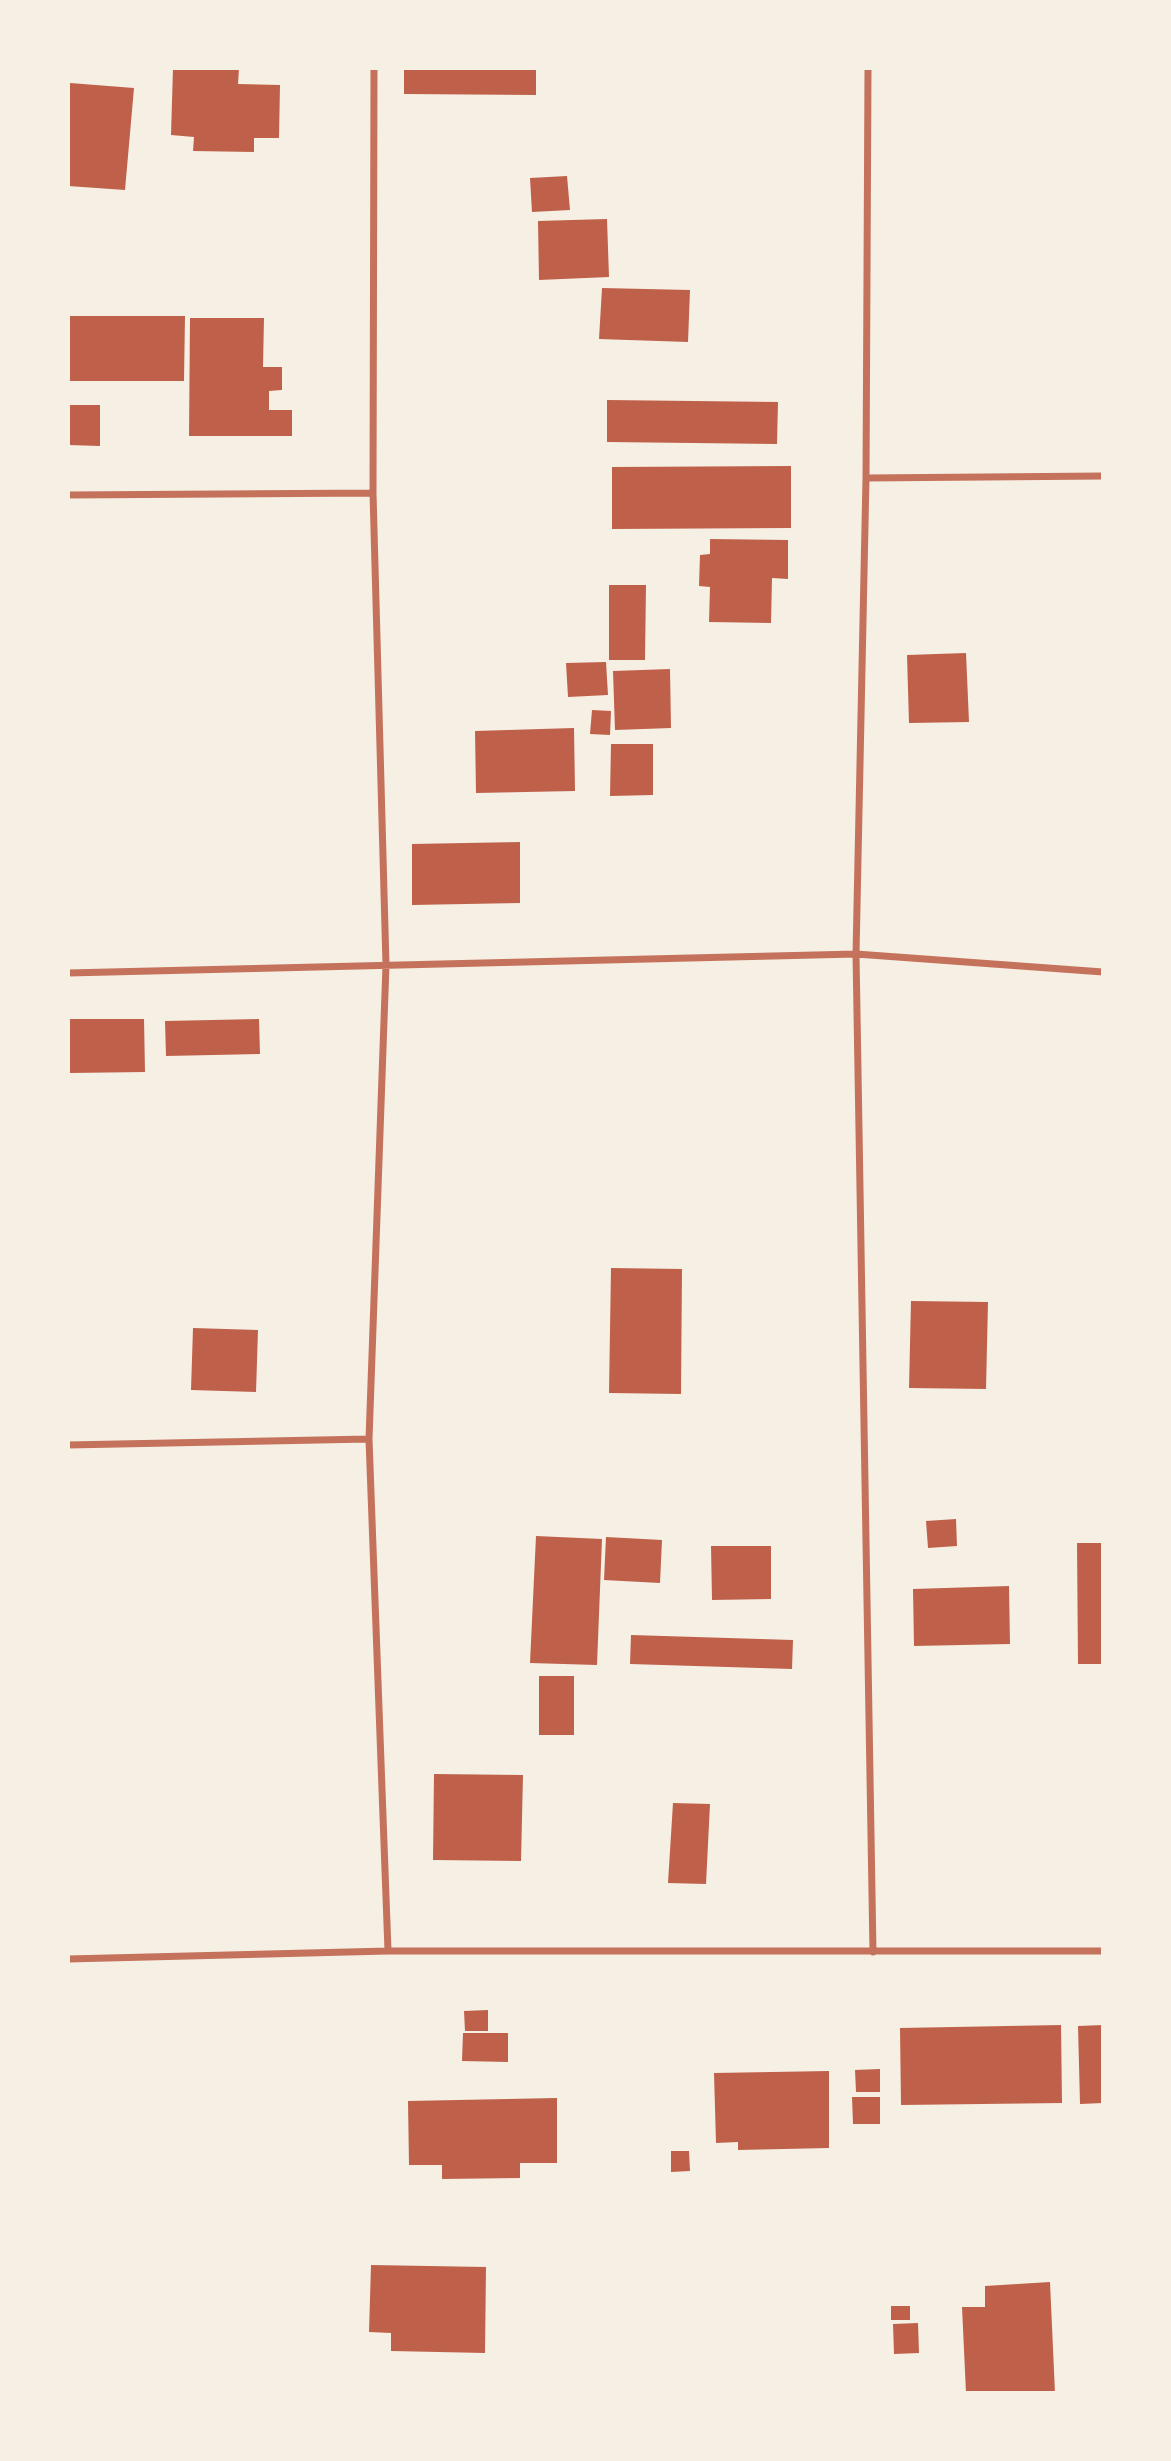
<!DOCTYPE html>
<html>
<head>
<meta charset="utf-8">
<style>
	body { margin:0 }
	#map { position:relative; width:1171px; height:2461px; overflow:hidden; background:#f6efe4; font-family:"PT Sans",sans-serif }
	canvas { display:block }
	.frame { position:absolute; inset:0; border:70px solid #f6efe4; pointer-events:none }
</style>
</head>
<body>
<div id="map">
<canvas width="1171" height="2461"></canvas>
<div class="frame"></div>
</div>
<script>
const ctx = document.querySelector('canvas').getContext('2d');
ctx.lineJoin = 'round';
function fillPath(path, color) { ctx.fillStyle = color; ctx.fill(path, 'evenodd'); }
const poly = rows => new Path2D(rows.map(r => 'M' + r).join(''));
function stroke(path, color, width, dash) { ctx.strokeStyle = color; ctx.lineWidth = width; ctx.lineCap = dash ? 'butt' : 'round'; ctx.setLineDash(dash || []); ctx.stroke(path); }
const building = poly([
	[173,68,239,68,238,84,280,85,279,138,254,138,254,152,193,151,194,137,171,135],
	[404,68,536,68,536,95,404,94],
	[70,83,134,88,125,190,68,186],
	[567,176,570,210,532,212,530,178],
	[607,219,609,277,539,280,538,221],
	[602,288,690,290,688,342,599,339],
	[70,316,185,316,184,381,70,381],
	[190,318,264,318,263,367,282,367,282,390,269,391,269,410,292,410,292,436,189,436],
	[607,400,778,402,777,444,607,442],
	[68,405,100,405,100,446,68,445],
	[791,466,791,528,612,529,612,467],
	[710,539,788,540,788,579,772,578,771,623,709,622,710,587,699,586,700,555,710,554],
	[609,585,646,585,645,660,609,660],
	[966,653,969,722,909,723,907,655],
	[606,662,608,695,568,697,566,663],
	[670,669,671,728,615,730,613,671],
	[592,710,611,711,610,735,590,734],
	[574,728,575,791,476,793,475,731],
	[611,744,653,744,653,795,610,796],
	[520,842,520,903,412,905,412,844],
	[70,1019,144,1019,145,1072,70,1073],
	[259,1019,260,1054,166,1056,165,1021],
	[611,1268,682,1269,681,1394,609,1393],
	[911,1301,988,1302,986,1389,909,1388],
	[193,1328,258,1330,256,1392,191,1390],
	[956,1519,957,1546,928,1548,926,1521],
	[536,1536,602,1539,597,1665,530,1663],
	[606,1537,662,1540,660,1583,604,1580],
	[1077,1543,1103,1543,1103,1664,1078,1664],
	[711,1546,771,1546,771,1599,712,1600],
	[1009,1586,1010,1644,914,1646,913,1589],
	[631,1635,793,1640,792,1669,630,1664],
	[539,1676,574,1676,574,1735,539,1735],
	[434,1774,523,1775,521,1861,433,1860],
	[673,1803,710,1804,706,1884,668,1883],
	[488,2010,488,2031,465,2031,464,2011],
	[1061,2025,1062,2103,901,2105,900,2028],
	[1103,2025,1103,2103,1080,2104,1078,2026],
	[463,2033,508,2033,508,2062,462,2061],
	[880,2069,880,2092,856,2092,855,2070],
	[829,2071,829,2148,738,2150,738,2142,716,2143,714,2073],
	[852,2097,880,2097,880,2124,853,2124],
	[557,2098,557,2163,520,2163,520,2178,442,2179,442,2165,409,2165,408,2101],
	[671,2151,689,2151,690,2171,671,2172],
	[371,2265,486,2267,485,2353,391,2351,391,2333,369,2332],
	[1050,2282,1055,2393,966,2393,962,2307,985,2307,985,2286],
	[891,2306,910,2306,910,2320,891,2320],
	[918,2323,919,2353,894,2354,893,2324]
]);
const minor = poly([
	[374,68,373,493,386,965,369,1439,388,1951],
	[868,68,866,478,856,954,873,1952],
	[866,478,1103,476],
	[68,495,373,493],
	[68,973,856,954,1103,972],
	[68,1445,369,1439],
	[68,1959,388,1951,1103,1951]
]);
fillPath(building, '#bf614a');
stroke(minor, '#c5725c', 7);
</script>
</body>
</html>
